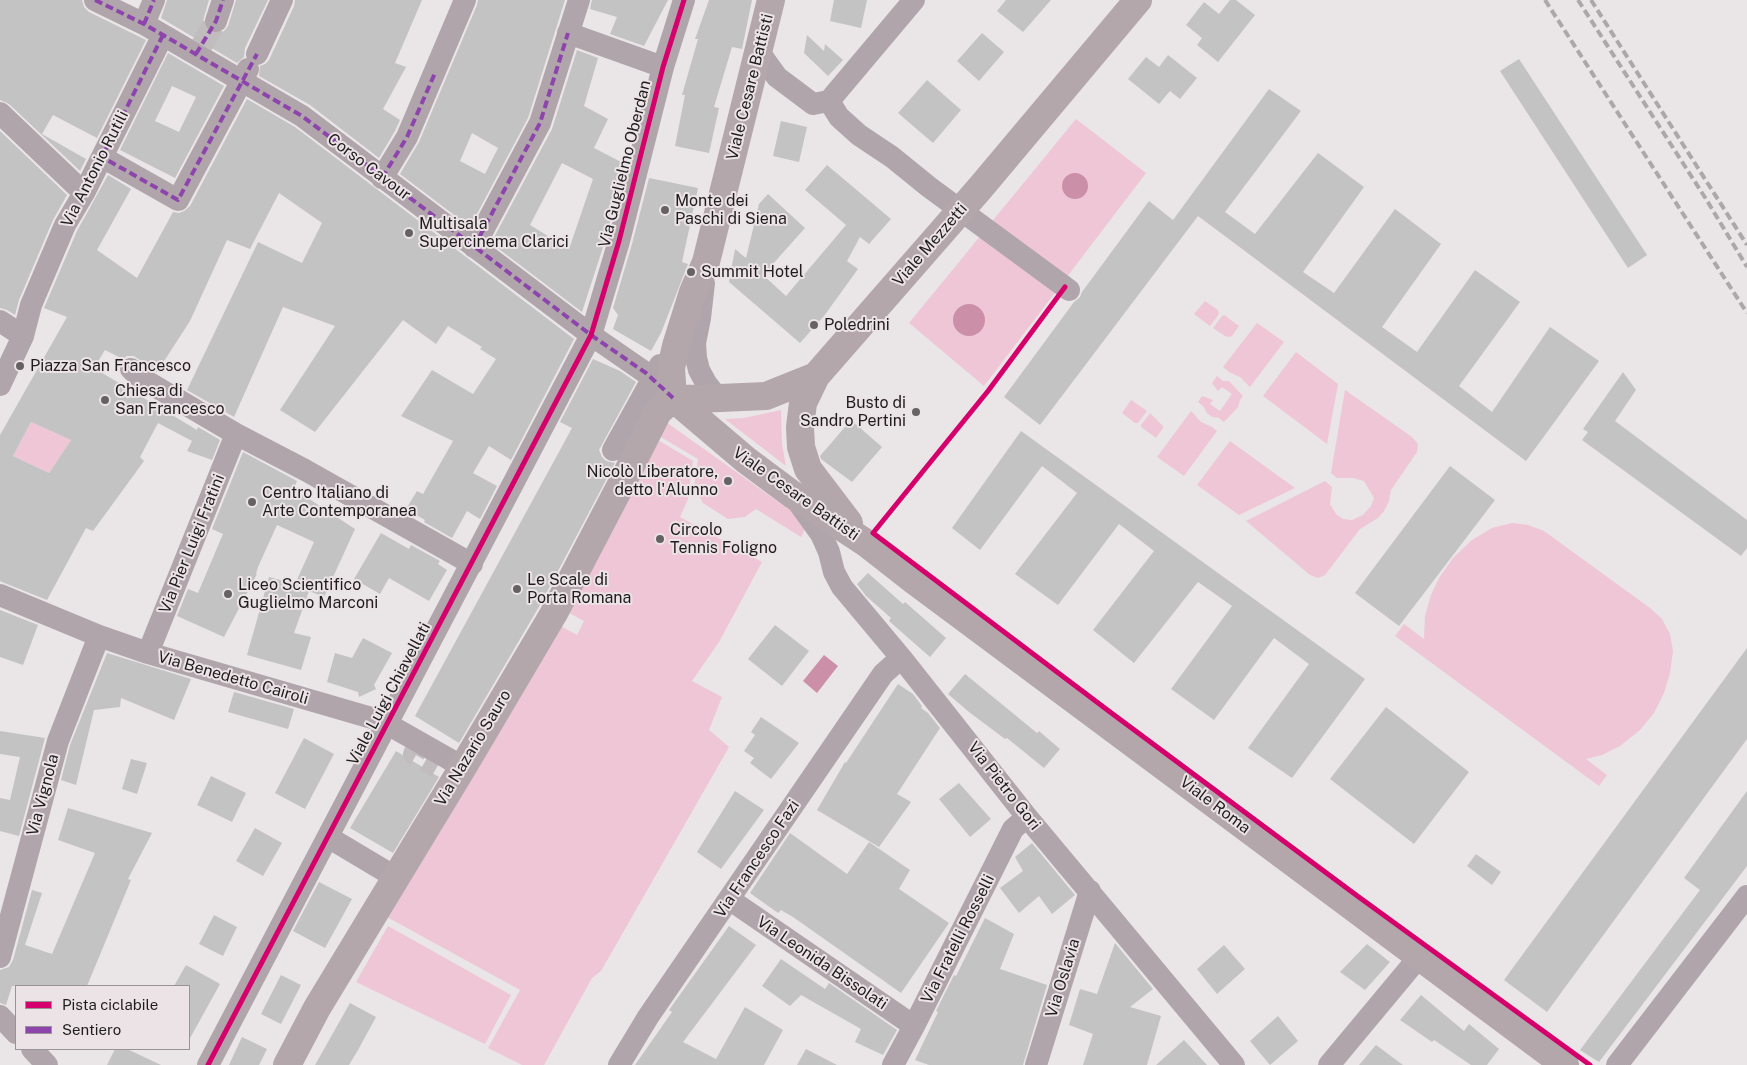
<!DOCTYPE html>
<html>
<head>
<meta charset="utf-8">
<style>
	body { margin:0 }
	#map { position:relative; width:1747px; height:1065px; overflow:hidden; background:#eae5e7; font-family:"Public Sans",sans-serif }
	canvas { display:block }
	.legend { position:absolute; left:15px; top:985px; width:175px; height:65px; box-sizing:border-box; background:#ece3e6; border:1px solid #9a9396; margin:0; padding:6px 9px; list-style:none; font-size:15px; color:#1f1c1d }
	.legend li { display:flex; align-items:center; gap:10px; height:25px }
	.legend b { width:25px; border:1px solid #9a9396 }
</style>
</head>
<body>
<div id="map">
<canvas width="1747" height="1065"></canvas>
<ul class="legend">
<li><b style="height:6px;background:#d6006c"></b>Pista ciclabile</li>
<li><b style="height:6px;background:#8e44ad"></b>Sentiero</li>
</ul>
</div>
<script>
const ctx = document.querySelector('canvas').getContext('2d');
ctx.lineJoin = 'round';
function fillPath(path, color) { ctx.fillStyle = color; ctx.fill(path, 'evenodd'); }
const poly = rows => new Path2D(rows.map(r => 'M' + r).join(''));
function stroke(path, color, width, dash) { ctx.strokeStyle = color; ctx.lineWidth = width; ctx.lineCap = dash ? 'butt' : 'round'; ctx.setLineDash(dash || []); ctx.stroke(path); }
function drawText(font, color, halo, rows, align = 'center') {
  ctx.font = font + ' "Public Sans",sans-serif'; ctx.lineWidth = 4; ctx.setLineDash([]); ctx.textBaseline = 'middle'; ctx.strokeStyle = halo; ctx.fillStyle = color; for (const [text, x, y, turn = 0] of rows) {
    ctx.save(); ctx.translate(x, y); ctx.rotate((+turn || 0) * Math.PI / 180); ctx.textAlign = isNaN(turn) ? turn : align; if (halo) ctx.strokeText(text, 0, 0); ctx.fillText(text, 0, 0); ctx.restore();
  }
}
const green = poly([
	[1076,119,1146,173,984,386,909,323],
	[1205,301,1218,310,1219,314,1210,326,1194,314],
	[1224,315,1239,326,1232,336,1229,337,1225,336,1213,328,1222,316],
	[1257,323,1284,342,1250,387,1240,377,1229,372,1223,367],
	[1296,352,1338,384,1327,444,1263,396],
	[1217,376,1223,381,1229,381,1243,396,1240,400,1238,407,1224,422,1219,418,1212,417,1207,413,1203,406,1198,402,1202,396,1213,400,1210,404,1220,411,1232,394,1222,387,1218,391,1212,383],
	[1345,390,1412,437,1418,444,1417,452,1391,490,1389,501,1384,511,1378,518,1360,529,1325,575,1318,578,1310,575,1246,521,1325,481,1332,487,1330,504,1336,514,1343,519,1352,520,1363,515,1371,506,1374,498,1364,481,1353,478,1337,478,1331,473],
	[1131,400,1147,411,1138,423,1135,423,1122,413],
	[781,410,782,444,786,466,725,419,744,418],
	[1191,411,1201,422,1212,427,1217,431,1184,476,1157,457],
	[1150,413,1163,426,1163,428,1156,438,1141,427,1141,425],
	[31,422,71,440,49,473,13,456],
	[666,422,808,523,801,537,756,509,745,517,728,519,703,503,694,487,698,459,659,436],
	[653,437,693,461,688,499,680,517,762,562,719,642,692,681,722,697,709,730,729,747,601,971,592,978,544,1065,522,1065,488,1048,520,990,387,917,555,623,577,635,584,621,562,609],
	[1230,441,1295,488,1239,515,1197,485],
	[1512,523,1528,525,1544,531,1650,608,1662,619,1670,634,1673,651,1670,673,1664,693,1654,713,1640,730,1620,746,1602,755,1586,759,1607,775,1599,786,1395,636,1404,624,1424,639,1425,616,1431,595,1439,578,1453,558,1472,540,1492,528],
	[388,926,511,995,485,1044,356,982]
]);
const water = poly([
	'1062 186a13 13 0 1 1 26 0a13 13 0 1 1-26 0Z',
	'953 320a16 16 0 1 1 32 0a16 16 0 1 1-32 0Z',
	[824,655,838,666,817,693,803,681]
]);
const building = poly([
	[0,0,82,0,84,7,89,12,146,40,97,138,53,115,42,134,86,159,80,171,9,104,0,100],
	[167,0,209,0,204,17,203,24,206,29,211,33,218,34,224,31,228,26,236,0,268,0,245,48,244,57,237,63,161,18],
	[295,0,422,0,395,63,406,67,383,109,400,120,395,131,379,158,310,105,259,76,260,66,265,64,269,60,294,6],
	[478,0,565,0,528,118,470,227,400,174,419,142,477,5],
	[472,133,498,148,485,174,460,161],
	[592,0,668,0,644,46,610,34,617,17,590,9],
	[709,0,752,0,742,49,732,47,714,107,719,108,709,153,675,146,685,95,682,95,698,39,695,39],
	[834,0,867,0,861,28,830,21],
	[1006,0,1051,0,1023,32,997,11],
	[1230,0,1236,0,1255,15,1218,62,1197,45,1202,38,1186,25,1204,2,1219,14],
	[982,33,1004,52,979,81,957,61],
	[807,35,824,51,825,44,843,60,828,76,804,53],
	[577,50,598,58,584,106,608,119,594,148,625,164,606,238,582,312,491,243,552,129],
	[562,163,593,179,569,249,530,225],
	[168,53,224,86,175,178,120,150],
	[172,86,196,97,179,132,155,121],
	[1168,55,1197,78,1180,99,1170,91,1159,104,1128,79,1146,57,1159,67],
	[1519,59,1647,255,1628,268,1500,71],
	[927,80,961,110,933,143,898,113],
	[1269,89,1301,111,1225,212,1255,234,1318,153,1364,187,1303,272,1334,293,1395,209,1441,244,1382,327,1417,352,1475,270,1520,302,1459,386,1492,412,1550,327,1599,361,1526,461,1198,216,1040,425,1004,397,1074,302,1080,297,1082,292,1149,201,1173,220],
	[247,99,295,127,574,339,511,460,489,446,473,473,497,486,480,519,467,511,452,538,424,522,425,520,406,509,417,491,423,494,453,441,401,416,432,370,473,394,496,359,480,349,482,347,448,326,436,344,403,320,315,432,280,410,335,326,283,307,234,417,187,390,258,242,302,263,322,223,279,193,250,249,227,240,190,321,157,372,134,356,127,356,123,359,105,350,94,368,197,430,198,427,220,440,212,460,187,451,192,441,158,423,140,457,144,461,93,531,86,528,47,600,2,582,0,581,0,435,67,317,44,308,77,231,108,175,131,189,97,250,137,278,173,212,179,213,184,211,190,206],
	[31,422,71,440,49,473,13,456],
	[781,121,807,127,799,162,773,156],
	[0,131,67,195,53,220,19,300,15,315,7,310,0,308],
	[827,165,891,219,869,244,860,237,847,261,858,269,824,316,800,343,729,282,735,249,746,258,759,204,768,194,805,228,763,275,786,296,846,225,805,190],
	[649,178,698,188,682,262,688,264,661,333,651,351,613,329,618,315,613,308,632,244],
	[593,359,620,371,636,382,599,450,602,457,606,461,615,463,540,605,459,743,415,716,572,428,560,422],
	[1623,372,1636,390,1615,421,1747,520,1747,548,1741,556,1582,440,1588,432,1583,429],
	[851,420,882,447,852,482,821,459,820,456],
	[1021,431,1365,679,1292,778,1248,748,1309,664,1274,638,1214,720,1171,689,1232,606,1198,582,1134,663,1093,630,1154,551,1119,524,1058,605,1015,574,1077,493,1042,466,980,550,952,528],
	[243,452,297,481,294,489,355,529,324,597,309,591,294,633,311,637,301,670,247,655,269,577,295,584,314,542,277,525,258,567,256,574,257,574,224,637,177,616,188,589,198,593,223,534,212,529],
	[1450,466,1495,500,1399,626,1355,593],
	[381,533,409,549,411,545,440,561,438,564,447,570,429,601,389,578,380,594,354,579],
	[868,573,903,604,905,602,946,638,930,657,889,621,891,618,866,596,857,584],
	[0,610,38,625,23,665,0,657],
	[775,625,809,651,782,686,748,659],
	[363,638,392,653,374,685,376,689,359,697,358,692,327,682,335,653,352,658],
	[1747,648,1747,739,1547,1012,1504,980],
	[107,653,191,679,174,720,121,698,120,707,94,710,76,785,61,780,70,745],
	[965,674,1037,733,1039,731,1060,749,1044,768,1007,738,1005,739,969,712,948,694],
	[898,684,913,694,922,706,921,708,928,713,940,728,897,794,911,802,879,847,817,810,845,762,846,763],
	[234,692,294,709,288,729,228,712],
	[1386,707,1469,772,1414,844,1330,779],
	[761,717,799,743,771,779,750,763,754,758,744,751,755,735,751,732],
	[0,731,45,738,19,836,0,831,0,798,10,800,20,757,0,754],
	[304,738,334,754,305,809,275,793],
	[396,751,439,777,393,853,350,828],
	[131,759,147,763,137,794,122,789],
	[211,776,246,793,232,822,197,805],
	[959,783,991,819,970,837,939,799],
	[735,791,764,810,721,869,697,852],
	[1747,791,1747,866,1599,1062,1580,1050,1700,890,1684,878],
	[68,808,152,833,128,879,131,880,87,986,12,986,6,1005,0,1003,0,970,9,967,13,960,32,890,42,893,25,945,52,954,95,853,58,840],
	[255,828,282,843,263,876,236,861],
	[790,833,847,874,869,842,910,870,899,889,949,923,901,993,793,917,781,910,778,913,750,893],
	[1032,843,1075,895,1052,914,1039,896,1019,913,1000,888,1023,871,1015,857],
	[1476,854,1501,872,1492,885,1467,866],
	[319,882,352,899,325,948,293,931],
	[214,915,237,927,223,956,199,944],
	[985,918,1014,934,1000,969,1047,985,1023,1065,929,1065,915,1060,938,1012,936,1011,954,975,956,976],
	[729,926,756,945,683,1042,716,1059,745,1007,783,1030,764,1065,635,1065,672,1012,669,1010],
	[1115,943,1153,989,1130,1007,1161,1016,1147,1065,1083,1065,1093,1034,1069,1025,1080,989,1097,994],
	[1367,944,1390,962,1365,990,1340,972],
	[1224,945,1245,969,1217,994,1197,969],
	[781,959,825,989,829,983,897,1030,883,1055,855,1042,861,1029,801,995,790,1006,762,986],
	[186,965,220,984,189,1040,189,986,174,986],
	[281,975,301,985,281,1024,261,1014],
	[1421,995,1464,1031,1469,1024,1499,1049,1487,1065,1471,1065,1434,1040,1432,1042,1400,1020],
	[350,1003,376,1017,358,1050,349,1065,315,1065],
	[1278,1016,1298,1041,1270,1065,1250,1041],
	[242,1037,267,1049,259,1065,229,1065],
	[1184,1040,1207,1065,1156,1065],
	[1376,1045,1403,1065,1359,1065],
	[115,1049,127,1049,161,1065,107,1065],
	[806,1049,837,1065,797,1065]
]);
const minorTunnel = poly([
	[202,45,216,21],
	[424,737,414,754,437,767]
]);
const minor = poly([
	[95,0,144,24,302,116,591,335,646,373,673,398],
	[216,21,223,0],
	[144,24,154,0],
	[568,33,663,67],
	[759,52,777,77,813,104,829,101],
	[257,54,282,0],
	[829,101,839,117,859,135,892,157,929,187,1069,290],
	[829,101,914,0],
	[0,113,84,193],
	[102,157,178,200,248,69],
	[382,178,407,137,465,0],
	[474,247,540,123,579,0],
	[704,283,700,318,695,343,696,358,699,370,706,383,718,398],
	[0,321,23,336],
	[131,369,141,378,236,434,305,470,472,564],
	[0,385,23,336,31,305,65,225,84,193,163,35],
	[613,450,660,365],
	[798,502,821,534,829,552,834,572,842,587,903,660,1027,817,1234,1065],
	[0,595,99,636,148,653,382,721,463,767],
	[148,653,236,434],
	[328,837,395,877],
	[729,899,914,1026],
	[0,957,58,741,99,636],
	[0,1016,16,1033],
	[32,1049,47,1065],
	[208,1065,591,335,619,241,663,67,684,0],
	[619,1065,648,1017,883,674,893,665,903,660],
	[893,1065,914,1026,1013,829,1027,817],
	[1036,1065,1090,891],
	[1329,1065,1419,957],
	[1617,1065,1747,896]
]);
const major = poly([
	[816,376,803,403,800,427,801,447,808,469,849,523],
	[673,398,746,460,793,495,866,543,912,579,1565,1065],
	[673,398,697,399,766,396,816,376,981,187,1138,0],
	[287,1065,317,1008,463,767,554,613,624,479,658,412,673,398,671,368,676,346,693,292,706,262,771,0]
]);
const rail = poly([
	[1545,0,1747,313],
	[1578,0,1706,199,1747,267],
	[1591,0,1747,245]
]);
const quiet = poly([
	[95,0,144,24,302,116,591,335,646,373,673,398],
	[144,24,154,0],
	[163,35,102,157,178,200,257,54],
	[196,54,216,21,223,0],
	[382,178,407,137,435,73],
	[474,247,540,123,568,33]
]);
const cycleway = poly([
	[1065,287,988,391,873,533,1110,712,1356,895,1590,1065],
	[208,1065,591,335,619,241,663,67,684,0]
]);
const markers = [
	[665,210,5,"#666264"],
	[409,233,5,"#666264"],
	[691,272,5,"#666264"],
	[814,325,5,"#666264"],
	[20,366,5,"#666264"],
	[105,400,5,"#666264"],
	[916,412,5,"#666264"],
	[728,481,5,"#666264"],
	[252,502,5,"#666264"],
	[660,539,5,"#666264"],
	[517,589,5,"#666264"],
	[228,594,5,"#666264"]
];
const streetNames = [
	["Viale Cesare Battisti",750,87,-76],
	["Via Guglielmo Oberdan",625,164,-76],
	["Corso Cavour",369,167,37],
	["Via Antonio Rutili",95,169,-63],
	["Viale Mezzetti",930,245,-49],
	["Viale Cesare Battisti",796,494,35],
	["Via Pier Luigi Fratini",192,544,-68],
	["Via Benedetto Cairoli",233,678,16],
	["Viale Luigi Chiavellati",389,694,-62],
	["Via Nazario Sauro",473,748,-59],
	["Via Pietro Gori",1004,786,52],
	["Via Vignola",43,795,-75],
	["Viale Roma",1215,805,37],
	["Via Francesco Fazi",757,859,-56],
	["Via Fratelli Rosselli",958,939,-63],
	["Via Leonida Bissolati",822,963,34],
	["Via Oslavia",1063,978,-73]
];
const poiNames = [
	["Monte dei",675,201],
	["Paschi di Siena",675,219],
	["Multisala",419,224],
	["Supercinema Clarici",419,242],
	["Summit Hotel",701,272],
	["Poledrini",824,325],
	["Piazza San Francesco",30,366],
	["Chiesa di",115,391],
	["San Francesco",115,409],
	["Busto di",906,403,"right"],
	["Sandro Pertini",906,421,"right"],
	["Nicolò Liberatore,",718,472,"right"],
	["detto l'Alunno",718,490,"right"],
	["Centro Italiano di",262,493],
	["Arte Contemporanea",262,511],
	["Circolo",670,530],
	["Tennis Foligno",670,548],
	["Le Scale di",527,580],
	["Porta Romana",527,598],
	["Liceo Scientifico",238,585],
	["Guglielmo Marconi",238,603]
];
fillPath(green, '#efc6d5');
fillPath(water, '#cb8fa7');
fillPath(building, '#c4c3c3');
stroke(minorTunnel, '#c1bdbf', 22, [22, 11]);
stroke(minor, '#b0a5aa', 22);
stroke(major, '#b3a7ac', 28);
stroke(rail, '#aea7aa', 4, [8, 4]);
stroke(quiet, '#8e44ad', 4, [8, 4]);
stroke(cycleway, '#d6006c', 5);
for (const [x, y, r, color] of markers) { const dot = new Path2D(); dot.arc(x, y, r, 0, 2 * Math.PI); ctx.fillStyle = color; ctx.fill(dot); stroke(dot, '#ece3e6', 2); }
drawText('16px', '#1f1c1d', '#ece3e6', streetNames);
drawText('16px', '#1f1c1d', '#ece3e6', poiNames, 'left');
</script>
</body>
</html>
